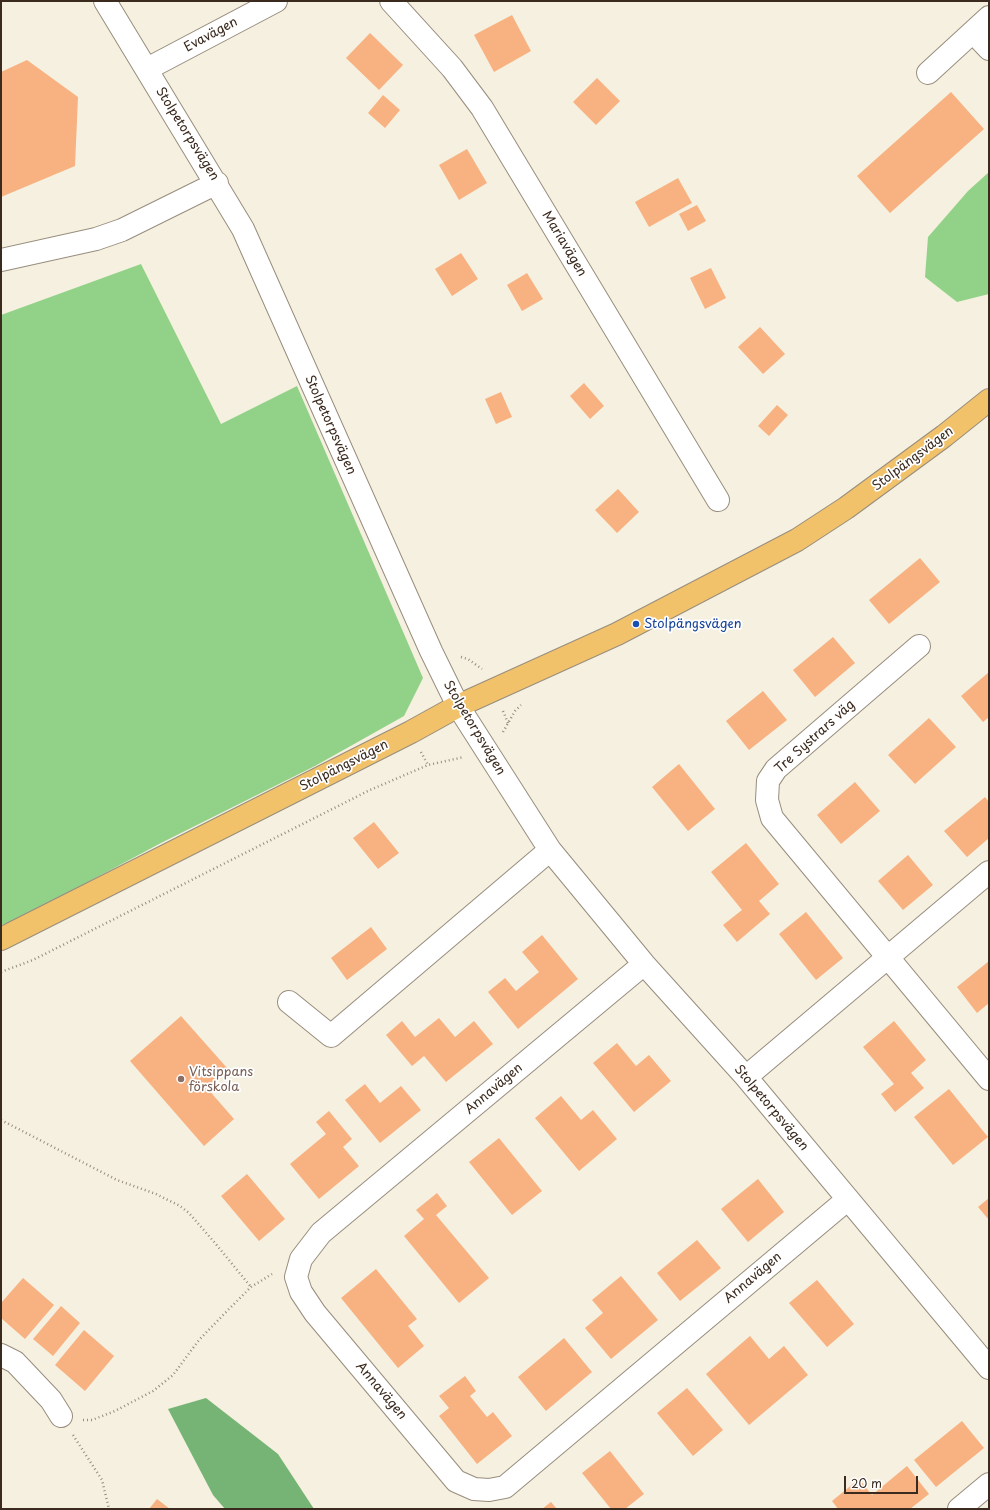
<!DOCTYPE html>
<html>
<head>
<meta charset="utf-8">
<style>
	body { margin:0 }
	#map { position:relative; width:990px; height:1510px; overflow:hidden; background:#f5f0df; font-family:"Playpen Sans",sans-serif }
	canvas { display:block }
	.frame { position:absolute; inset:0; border:2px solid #3b2a1e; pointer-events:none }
	.scale { position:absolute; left:844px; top:1476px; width:74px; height:18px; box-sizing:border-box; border:2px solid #3b2a1e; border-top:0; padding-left:5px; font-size:12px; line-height:14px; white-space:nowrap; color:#3b2a1e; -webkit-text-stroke:3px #fff; paint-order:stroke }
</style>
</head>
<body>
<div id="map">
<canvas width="990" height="1510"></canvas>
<div class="frame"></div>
<div class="scale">20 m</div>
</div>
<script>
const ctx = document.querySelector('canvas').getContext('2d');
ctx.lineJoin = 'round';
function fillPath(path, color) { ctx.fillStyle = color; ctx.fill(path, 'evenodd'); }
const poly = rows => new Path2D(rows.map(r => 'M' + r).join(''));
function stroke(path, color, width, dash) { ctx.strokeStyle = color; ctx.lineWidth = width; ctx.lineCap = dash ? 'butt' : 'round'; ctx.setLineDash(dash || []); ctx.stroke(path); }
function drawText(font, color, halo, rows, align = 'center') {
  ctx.font = font + ' "Playpen Sans",sans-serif'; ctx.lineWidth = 3.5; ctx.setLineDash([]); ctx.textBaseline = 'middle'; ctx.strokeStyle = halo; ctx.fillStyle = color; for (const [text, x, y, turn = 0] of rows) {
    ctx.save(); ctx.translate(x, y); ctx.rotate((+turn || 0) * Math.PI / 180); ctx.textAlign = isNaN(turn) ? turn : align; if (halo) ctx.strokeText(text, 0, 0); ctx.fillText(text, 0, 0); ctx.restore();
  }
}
const green = poly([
	[989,172,989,294,957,302,925,277,928,237,968,191],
	[141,264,221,424,297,386,423,678,404,716,315,766,161,843,17,920,1,925,1,315]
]);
const forest = poly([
	[206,1398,278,1454,314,1509,225,1509,213,1495,168,1409]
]);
const building = poly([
	[512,15,531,51,494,72,474,35],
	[370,33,403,65,379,90,346,58],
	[27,60,78,97,75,166,1,197,1,72],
	[597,78,620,101,596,125,573,102],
	[951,92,984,129,890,213,857,176],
	[383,95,400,110,385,128,368,113],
	[467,149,487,183,459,200,439,165],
	[678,178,692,203,649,227,635,202],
	[697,205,706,221,688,231,679,214],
	[461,253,478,279,452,296,435,269],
	[711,268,726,298,705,309,690,278],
	[527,273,543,299,522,311,507,285],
	[760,327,785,354,763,374,738,347],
	[584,383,604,406,590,419,570,396],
	[501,392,512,417,496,424,485,399],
	[777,405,788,415,769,436,758,426],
	[618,489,639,512,617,533,595,510],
	[920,558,940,582,889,624,869,600],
	[833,637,855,663,815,697,793,670],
	[989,672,989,717,983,722,961,696],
	[763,691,787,720,749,750,726,721],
	[929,718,956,747,915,784,888,755],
	[679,764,715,809,688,831,652,787],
	[855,782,880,811,841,844,817,815],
	[985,797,989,802,989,838,967,857,944,831],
	[374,822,399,853,378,869,353,838],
	[746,843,779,884,759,901,770,914,737,942,723,925,742,910,711,872],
	[908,855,933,885,903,910,878,881],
	[806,912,843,958,816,980,779,934],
	[371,927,387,949,347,980,331,958],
	[542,935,578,979,518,1029,488,992,505,978,516,991,539,972,522,952],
	[989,961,989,1003,977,1013,957,987],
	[181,1016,228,1069,207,1088,234,1119,204,1146,130,1061],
	[439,1018,455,1037,474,1021,493,1044,446,1082,424,1056,412,1066,386,1035,402,1021,415,1037],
	[894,1021,926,1060,911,1073,924,1088,895,1112,881,1094,894,1084,863,1047],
	[617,1043,636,1066,649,1055,671,1081,634,1112,593,1063],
	[365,1084,380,1103,401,1086,421,1110,380,1143,345,1100],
	[949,1089,988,1137,953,1165,914,1117],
	[561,1096,581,1120,593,1110,617,1139,579,1171,535,1118],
	[329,1111,352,1139,343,1147,359,1166,319,1199,290,1164,326,1134,316,1122],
	[499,1138,542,1191,512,1215,469,1162],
	[247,1174,285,1219,259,1241,221,1196],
	[758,1179,784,1212,748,1242,721,1209],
	[437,1193,447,1206,436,1215,489,1278,459,1303,404,1236,424,1219,416,1210],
	[989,1198,989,1220,978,1207],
	[697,1240,721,1268,680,1301,657,1273],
	[376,1269,417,1319,408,1326,424,1346,398,1368,341,1298],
	[621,1276,658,1320,611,1359,585,1328,603,1313,592,1300],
	[23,1278,54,1305,25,1339,1,1318,1,1303],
	[817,1280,854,1324,827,1347,789,1303],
	[61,1306,80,1323,53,1356,33,1339],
	[84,1330,114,1356,85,1391,55,1365],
	[750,1336,769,1359,784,1346,808,1375,749,1425,706,1374],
	[564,1338,592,1372,546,1411,518,1377],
	[465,1376,476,1391,470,1396,487,1417,493,1412,512,1436,477,1464,439,1416,449,1408,439,1396],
	[687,1388,723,1430,693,1456,657,1413],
	[962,1421,984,1448,936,1487,914,1460],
	[610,1451,644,1494,625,1509,611,1509,582,1473],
	[907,1466,929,1494,910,1509,838,1509,832,1501,859,1479,872,1495],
	[157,1499,170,1509,149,1509],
	[551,1502,557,1509,542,1509]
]);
const path = poly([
	[461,657,468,659,482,669],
	[503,711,508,723],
	[503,732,515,711,521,705],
	[421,752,428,765],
	[1,972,33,960,370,790,428,765,464,757],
	[1,1120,117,1180,156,1194,180,1206,189,1213,215,1243,251,1287],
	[83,1420,92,1420,115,1411,153,1391,173,1375,199,1340,229,1309,251,1287,272,1274],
	[73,1435,102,1480,109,1509]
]);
const minor = poly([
	[105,1,243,229,431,651,458,706,550,850,644,964,746,1077,989,1368],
	[391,1,452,68,482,108,718,500],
	[973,32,989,49],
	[147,69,276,1],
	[928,73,989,17],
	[1,260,96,239,122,230,217,183],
	[919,646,776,769,768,781,767,800,772,818,989,1079],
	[644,964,321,1233,301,1259,296,1277,301,1292,315,1313,456,1481,474,1489,489,1490,505,1487,848,1199],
	[289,1002,331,1036,550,850],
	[746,1077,989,872],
	[1,1355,15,1362,51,1400,61,1416],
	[959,1509,989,1484]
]);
const major = poly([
	[1,939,411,732,458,706,617,634,797,540,846,508,944,436,989,400]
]);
const markers = [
	[636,624,4,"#1a4fb4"],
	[181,1079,4,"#8d6e63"]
];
const streetNames = [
	["Evavägen",211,35,-28],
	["Stolpetorpsvägen",187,134,58],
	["Mariavägen",564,244,59],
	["Stolpetorpsvägen",330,425,66],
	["Stolpängsvägen",913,459,-37],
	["Stolpetorpsvägen",474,728,59],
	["Tre Systrars väg",815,737,-42],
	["Stolpängsvägen",344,766,-27],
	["Annavägen",494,1089,-40],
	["Stolpetorpsvägen",771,1108,50],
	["Annavägen",753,1278,-40],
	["Annavägen",381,1391,50]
];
const transitNames = [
	["Stolpängsvägen",644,624]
];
const educationNames = [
	["Vitsippans",189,1072],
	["förskola",189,1087]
];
fillPath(green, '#92d288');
fillPath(forest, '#75b474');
fillPath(building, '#f8b281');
stroke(minor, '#988d7e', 24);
stroke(major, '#988d7e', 24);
stroke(path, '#988d7e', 2.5, [1, 3]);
stroke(minor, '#fff', 22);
stroke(major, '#f2c26a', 22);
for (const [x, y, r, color] of markers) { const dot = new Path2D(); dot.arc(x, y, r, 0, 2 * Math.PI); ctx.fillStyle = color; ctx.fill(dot); stroke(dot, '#fff', 1.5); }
drawText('13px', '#3b2a1e', '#fff', streetNames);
drawText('13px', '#164399', '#fff', transitNames, 'left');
drawText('13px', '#785e54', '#fff', educationNames, 'left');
</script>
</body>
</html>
